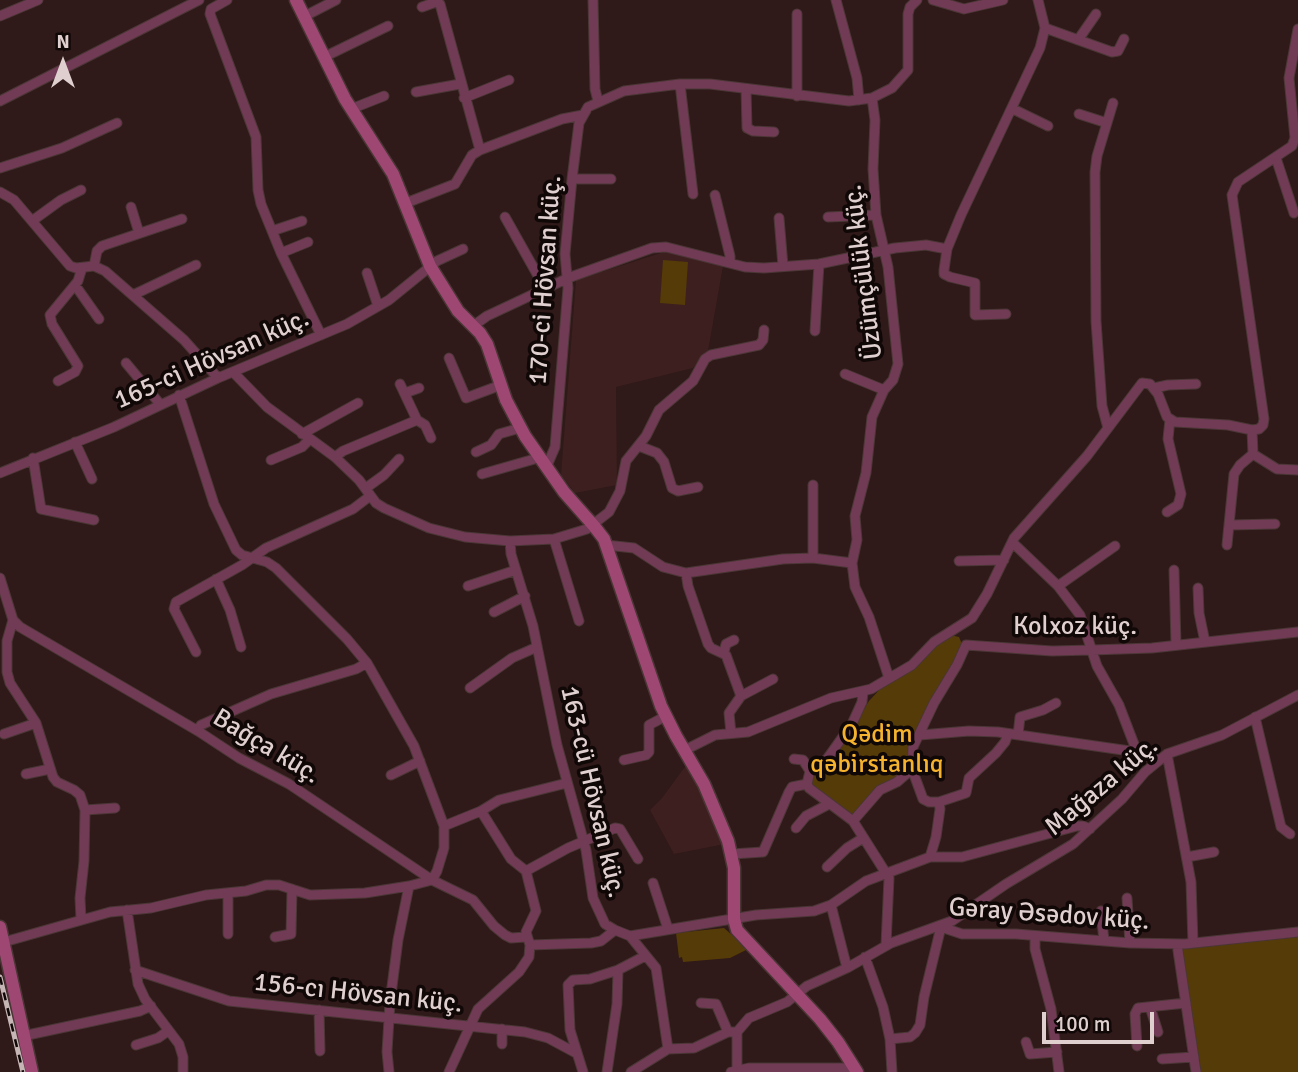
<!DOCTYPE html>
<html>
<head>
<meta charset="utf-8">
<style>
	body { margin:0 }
	#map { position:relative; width:1298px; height:1072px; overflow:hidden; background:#2f1919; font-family:Signika,sans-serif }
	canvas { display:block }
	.north { position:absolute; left:28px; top:28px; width:70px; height:70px; -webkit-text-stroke:5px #100707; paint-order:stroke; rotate:0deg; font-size:19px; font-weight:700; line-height:28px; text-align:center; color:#dfcfce }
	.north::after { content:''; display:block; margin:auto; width:24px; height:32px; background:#dfcfce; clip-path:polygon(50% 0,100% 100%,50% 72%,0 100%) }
	.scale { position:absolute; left:1042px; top:1012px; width:112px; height:32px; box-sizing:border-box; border:4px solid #dfcfce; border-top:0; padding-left:9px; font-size:21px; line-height:24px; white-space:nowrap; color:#dfcfce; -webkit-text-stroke:5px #100707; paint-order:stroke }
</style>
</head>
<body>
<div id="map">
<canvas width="1298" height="1072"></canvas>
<div class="north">N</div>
<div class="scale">100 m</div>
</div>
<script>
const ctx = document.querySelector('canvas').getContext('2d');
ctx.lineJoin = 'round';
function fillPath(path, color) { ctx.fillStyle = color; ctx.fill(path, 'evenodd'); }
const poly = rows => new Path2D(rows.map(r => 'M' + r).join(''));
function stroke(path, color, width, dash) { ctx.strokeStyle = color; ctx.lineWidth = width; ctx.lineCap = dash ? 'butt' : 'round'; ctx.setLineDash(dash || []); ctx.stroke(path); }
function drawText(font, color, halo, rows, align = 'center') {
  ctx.font = font + ' Signika,sans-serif'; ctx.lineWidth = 7; ctx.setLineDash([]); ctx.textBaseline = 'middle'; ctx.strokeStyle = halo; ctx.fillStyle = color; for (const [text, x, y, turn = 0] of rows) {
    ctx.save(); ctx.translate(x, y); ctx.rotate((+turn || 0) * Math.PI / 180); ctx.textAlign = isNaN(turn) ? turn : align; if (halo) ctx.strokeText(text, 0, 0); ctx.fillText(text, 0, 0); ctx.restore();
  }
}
const built = poly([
	[667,251,723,266,708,351,693,368,616,387,617,485,575,493,561,475,576,280],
	[687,764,701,788,725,844,674,854,650,810,662,798]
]);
const green = poly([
	[663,260,688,262,685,305,660,303],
	[950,635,959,637,962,644,959,654,910,748,908,761,902,772,855,814,849,813,811,784,813,772,831,762,869,701,882,687,935,643],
	[724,928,748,949,730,958,683,962,682,957,679,958,676,933],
	[1298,937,1298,1072,1201,1072,1182,949]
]);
const street = poly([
	[227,0,211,9,210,14,256,137,258,190,261,204,281,253,321,335],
	[593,0,595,89,598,101],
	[836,0,857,78,859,100],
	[933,0,964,9,1003,0],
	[422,7,436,2,440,4,480,150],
	[797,14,797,96],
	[0,16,38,0],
	[305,16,336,0],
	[1045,28,1112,52,1118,51,1124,39],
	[1078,40,1096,14],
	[324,57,388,26],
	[680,84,693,194],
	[746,89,747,128,753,131,774,132],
	[416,92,460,84],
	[464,98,509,80],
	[872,98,875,120,873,169,876,215,888,267,898,364,893,380,884,390,872,417,866,473,855,516,857,540,852,563,855,587,869,617,889,678],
	[0,101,199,0],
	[351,109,384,96],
	[1013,109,1048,126],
	[1079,114,1107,123],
	[1276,158,1294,213],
	[0,168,62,148,117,123],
	[572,179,611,179],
	[0,192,14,200,70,266,76,268,94,266,105,271,184,340,218,378],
	[715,195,730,256,730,263],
	[406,203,455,184,472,155,480,150,562,119,583,115],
	[131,207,139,233],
	[505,217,546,290],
	[828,217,876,215],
	[779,218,783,266],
	[32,221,61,200,81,190],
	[272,231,302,221],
	[281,253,308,242],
	[94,266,97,251,102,246,182,219],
	[367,273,378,306],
	[75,285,99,319],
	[133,295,196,265],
	[1006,314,975,315,975,283,950,277,944,274,944,270,947,249,961,215,1040,48,1045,28,1038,0],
	[473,326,487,316,568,278,652,248,666,247,745,267,764,268,819,264,895,248,926,245,947,249],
	[815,331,819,264],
	[449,358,466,398,501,385],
	[126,363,160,404],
	[233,372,267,407,335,457,359,480,376,503,384,508,429,528,465,537,510,541,554,539,587,529,609,512,620,491,626,461,646,436,659,410,693,381,705,359,711,355,759,345,763,340,764,330],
	[845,374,884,390],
	[58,381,75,372,78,366,52,324,50,315,78,281,82,268],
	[1154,388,1168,385,1196,384],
	[405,393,419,388],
	[417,420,425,425,431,438],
	[1108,428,1102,406,1096,321,1095,172,1097,156,1113,103],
	[1252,430,1253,454,1277,469,1298,470],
	[302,434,358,403],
	[75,442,92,479],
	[639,446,657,453,664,462,672,488,678,491,698,487],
	[476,452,491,445,499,434,520,428],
	[335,457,343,451,417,420,400,384],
	[33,458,41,509,94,520],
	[271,460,302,447,309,440],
	[546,468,555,447,568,288,565,254,572,179,579,123,588,107,624,91,680,84,710,84,849,101,872,98,892,88,908,70,908,14,910,7,917,0],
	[0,473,114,427,218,378,347,324,389,300,437,261,463,249],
	[482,474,538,458],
	[813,485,813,558],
	[366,488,384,475,399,459],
	[1167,512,1178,505,1181,494,1168,439,1170,419],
	[1230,525,1275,524],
	[554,539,579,621],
	[510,541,511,554,533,626,557,745,586,850,593,898,605,924,615,930,630,936,756,915,814,911,831,905,866,881,930,857,936,837,940,809,939,802,929,802,923,799,912,769,913,747,934,703,957,665,966,645,1052,651,1092,650,1152,648,1298,632],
	[1012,542,1058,586,1080,615,1097,666,1119,705,1137,752],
	[606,545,634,548,663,567,686,573,783,559,813,558,852,563],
	[1227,545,1234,474,1240,465,1253,454],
	[959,561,1004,560],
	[1174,570,1176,645],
	[686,573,688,586,708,644,711,648,726,655,741,696,729,713,731,733],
	[0,578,13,620,20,627,198,731,239,758,289,784,432,880,473,900,494,926,505,935,511,938,526,937],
	[216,579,230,610,241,647],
	[468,586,516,570],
	[1058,586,1115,546],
	[1198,588,1199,613,1205,642],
	[494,612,525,596],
	[13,620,7,641,7,672,10,683,36,723,53,777,57,782,74,790,80,795,85,810,84,861,80,898,81,919],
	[196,652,174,609,176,602,242,565,266,548,353,509,370,496],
	[724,652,726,644,734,640],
	[470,688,512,658,537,647],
	[863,692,862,702,852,724,827,759,810,771,807,784,809,788,853,821,889,878,886,945],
	[741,696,773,679],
	[1255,717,1281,827,1290,834],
	[198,731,201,725,271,694,356,669,367,663],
	[4,734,36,723],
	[920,735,969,731,998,732,1137,752,1159,760],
	[1018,735,1020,717,1043,710,1056,703],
	[685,750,715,735,748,732,831,698,871,689,912,665,934,642,972,618,987,594,1014,538,1087,456,1142,383,1150,384,1158,394,1167,417,1175,422,1228,425,1252,430,1259,429,1263,425,1264,419,1232,195,1238,182,1292,146,1295,138,1289,78,1298,29],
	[1167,754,1191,882,1193,943],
	[794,759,803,760,810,771],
	[624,760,646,755,649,752,649,725,666,716],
	[26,774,50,769],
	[391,775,420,761],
	[939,802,966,793,969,778,996,753,1005,742,1008,734],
	[85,810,115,808],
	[853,821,880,790,897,782,912,769],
	[444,826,481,811,499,800,567,783],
	[796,828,806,816,829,804],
	[732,854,763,852,789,792,792,787,807,784],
	[930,857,962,857,1077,826,1083,826,1090,829],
	[1187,857,1214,852],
	[827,867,847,848,863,838],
	[526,871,568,848,615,828,620,829,638,859],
	[653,883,668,929],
	[228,894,228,934],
	[1127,898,1130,943],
	[831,905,847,968],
	[127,910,138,984,145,999,179,1044,183,1057,183,1072],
	[1101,911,1104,941],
	[941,927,962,934,1016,934,1130,943,1185,944,1298,932],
	[630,936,656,968,668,1049],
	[1035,936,1035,949,1051,1009,1059,1072],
	[275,937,291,934,292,889],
	[4,942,110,912,151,908,206,895,246,891,266,885,279,885,310,895,365,893,409,886,432,880,437,871,444,848,444,826,414,746,367,663,347,639,276,568,267,562,242,555,236,550,214,504,179,395],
	[1177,944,1196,1072],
	[530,945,591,943,601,941,615,930],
	[865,957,883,1007,890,1039,892,1072],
	[135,970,229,1001,525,1032,548,1038,576,1053],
	[701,1003,716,1004,728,1032],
	[1150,1007,1158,1032],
	[319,1010,320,1051],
	[502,1029,502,1044],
	[23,1036,140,1011,151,1006],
	[890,1039,910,1037,915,1033,920,1025,924,997,941,927],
	[1026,1042,1030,1054,1057,1052],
	[136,1045,158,1038,168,1031],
	[1137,1046,1135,1014,1138,1008,1186,1003],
	[1162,1059,1194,1057],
	[737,1069,737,1032,749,1018,787,1002,807,986,847,968,891,943,952,921,1006,884,1073,844,1122,799,1145,772,1167,754,1222,735,1298,695],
	[389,1072,387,1052,390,1002,398,940,409,886],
	[449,1072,478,1009,519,972,529,957,530,945,526,932,536,911,526,871,511,859,481,811],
	[583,1072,570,1030,568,985,573,980,590,979,618,970,645,956],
	[607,1072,617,1004,618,970],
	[631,1072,668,1049,694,1048,728,1032,737,1032],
	[731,1072,749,1068,855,1068]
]);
const secondary = poly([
	[296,0,345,99,393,174,430,266,458,311,480,333,487,344,506,400,525,436,564,492,594,526,604,539,661,706,676,736,704,784,728,841,734,868,734,919,737,930,820,1019,838,1042,857,1072],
	[0,927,32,1072]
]);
const rail = poly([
	[0,977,23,1072]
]);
const streetNames = [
	["Üzümçülük küç.",864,272,-97],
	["170-ci Hövsan küç.",546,280,-86],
	["165-ci Hövsan küç.",212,360,-24],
	["Kolxoz küç.",1075,627],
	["Bağça küç.",266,747,31],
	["Mağaza küç.",1102,787,-40],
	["163-cü Hövsan küç.",592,792,77],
	["Gəray Əsədov küç.",1049,915,4],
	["156-cı Hövsan küç.",358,994,6]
];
const parkNames = [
	["Qədim",877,735],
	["qəbirstanlıq",877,765]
];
fillPath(built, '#3d1f1f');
fillPath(green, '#553b07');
stroke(street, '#4b3636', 11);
stroke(secondary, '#4b3636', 15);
stroke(street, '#713b55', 9);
stroke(secondary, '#9e4773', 12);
stroke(rail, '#c7b6b6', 5);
stroke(rail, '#100707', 2.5, [8]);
drawText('26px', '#dfcfce', '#100707', streetNames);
drawText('26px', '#f5b22f', '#100707', parkNames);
</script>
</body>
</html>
